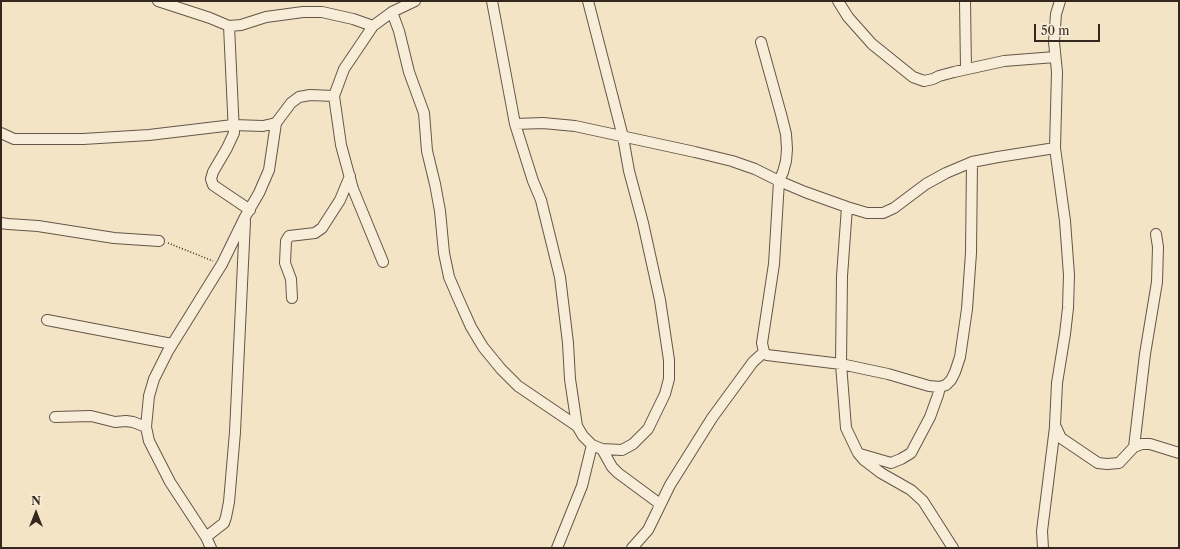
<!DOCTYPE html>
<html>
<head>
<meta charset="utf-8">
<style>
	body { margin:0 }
	#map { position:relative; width:1180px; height:549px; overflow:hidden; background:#f3e4c5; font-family:"Libre Caslon Text",serif }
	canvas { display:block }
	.frame { position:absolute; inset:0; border:2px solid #34271e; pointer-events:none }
	.north { position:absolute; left:16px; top:493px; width:40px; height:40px; -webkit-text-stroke:3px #f7edd9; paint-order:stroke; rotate:0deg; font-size:11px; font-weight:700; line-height:16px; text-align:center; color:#34271e }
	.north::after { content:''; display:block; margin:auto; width:14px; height:18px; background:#34271e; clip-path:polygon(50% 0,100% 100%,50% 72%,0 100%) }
	.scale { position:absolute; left:1034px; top:24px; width:66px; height:18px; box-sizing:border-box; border:2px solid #34271e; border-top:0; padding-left:5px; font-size:12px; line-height:14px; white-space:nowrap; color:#34271e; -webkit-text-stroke:3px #f7edd9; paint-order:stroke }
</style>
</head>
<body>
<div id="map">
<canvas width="1180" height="549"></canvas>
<div class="frame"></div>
<div class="north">N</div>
<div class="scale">50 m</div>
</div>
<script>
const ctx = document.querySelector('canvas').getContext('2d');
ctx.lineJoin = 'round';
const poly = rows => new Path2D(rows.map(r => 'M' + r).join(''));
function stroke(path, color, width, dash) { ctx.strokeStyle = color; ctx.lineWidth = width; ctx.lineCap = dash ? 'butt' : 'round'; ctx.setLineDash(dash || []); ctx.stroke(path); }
const path = poly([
	[168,243,213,261]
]);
const minor = poly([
	[158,1,210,18,229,26,241,25,266,17,303,12,322,12,353,19,373,26],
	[492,1,515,124,533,181,541,200,560,277,568,343,570,379,577,426,583,436,592,445,602,449,622,450,633,444,648,429,665,394,669,379,669,360,660,300,643,223,629,171,623,137,588,1],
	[838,1,848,17,872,44,913,77,924,81,933,79,939,76,954,72,1004,61,1055,57],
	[965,1,966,69],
	[1060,1,1056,14,1054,42,1057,72,1055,148,1065,221,1069,275,1068,308,1065,334,1057,383,1055,425,1061,438,1098,463,1107,464,1119,463,1134,447,1142,444,1150,444,1179,453],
	[392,12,399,31,409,72,424,113,427,151,435,184,440,211,444,253,449,277,458,298,471,327,483,347,501,369,518,386,577,426],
	[229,26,234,133,227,148,213,172,211,179,213,185,250,210],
	[761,42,781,114,786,134,787,149,786,161,783,172,779,181,774,264,762,343,764,352,767,355,841,364,888,374,929,386,940,387,946,385,951,380,955,372,960,357,967,309,971,253,972,162],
	[515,124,543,123,575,126,695,152,732,161,755,169,779,181,805,192,847,207,867,213,883,213,894,208,926,184,946,173,972,162,998,157,1055,148],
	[1,133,14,139,83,139,149,135,233,125,263,126,276,123,291,103,299,97,310,95,334,96],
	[847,207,842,276,841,364,846,428,858,453,864,460,881,473,911,490,923,501,953,548],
	[1,223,8,224,38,226,114,238,159,241],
	[383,262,353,189,341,145,334,96,344,69,373,26,392,12,415,1],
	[292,298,291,279,285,263,286,241,289,236,315,233,322,228,340,200,350,176],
	[47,320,172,344],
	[55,417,91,416,115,422,126,421,133,422,146,427],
	[1134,447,1145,354,1157,282,1158,247,1156,234],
	[602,449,612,467,618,473,660,504],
	[860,454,891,463,901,459,911,453,930,417,938,395,940,387],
	[206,537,224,523,226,517,229,502,235,432,245,221],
	[211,548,206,537,170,482,149,441,146,427,149,396,154,379,168,351,222,264,245,217,259,193,269,170,276,123],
	[557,548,582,486,592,445],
	[632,548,648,530,670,485,712,418,753,362,764,352],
	[1043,548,1042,531,1055,427]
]);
stroke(minor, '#645648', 12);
stroke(path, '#34271e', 1.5, [1, 2]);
stroke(minor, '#f7edd9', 10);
</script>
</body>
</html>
